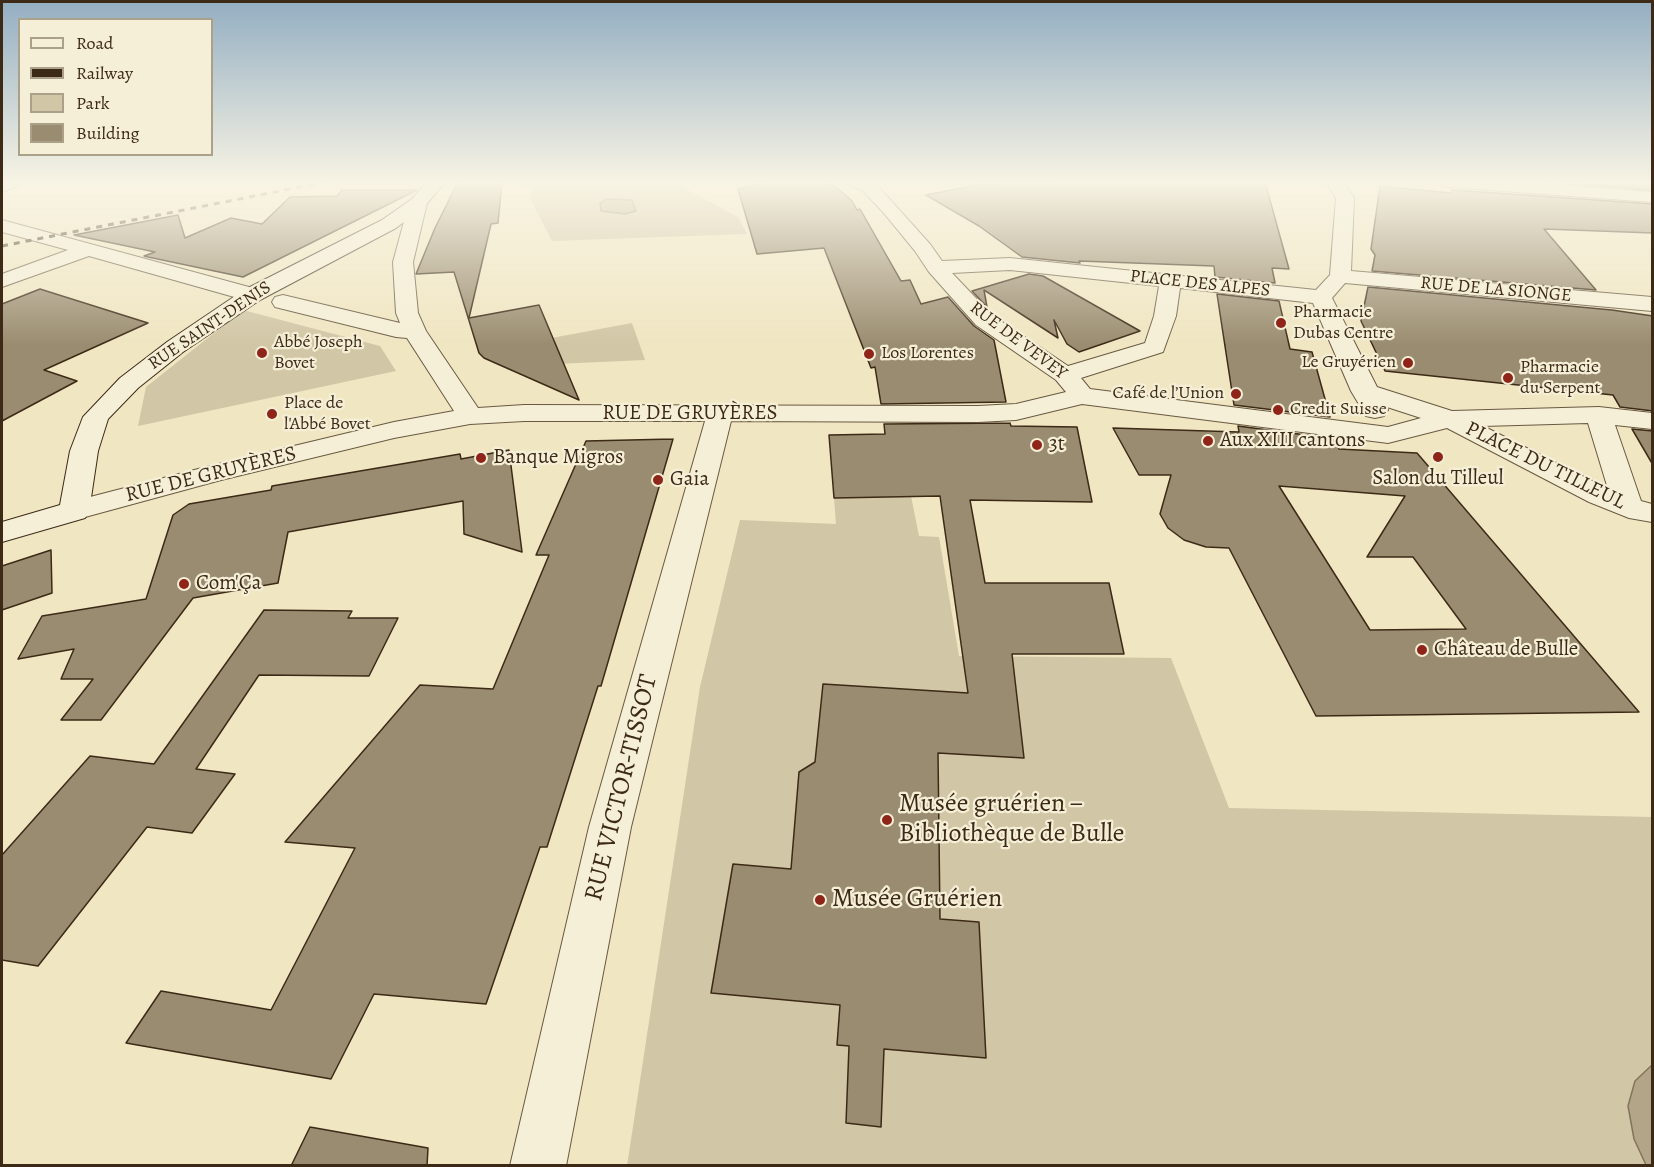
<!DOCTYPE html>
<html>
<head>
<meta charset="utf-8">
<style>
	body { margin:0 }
	#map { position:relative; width:1654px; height:1167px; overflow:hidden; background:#f0e6c2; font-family:Alegreya,serif }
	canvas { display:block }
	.frame { position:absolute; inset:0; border:3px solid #3c2a17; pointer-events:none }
	.legend { position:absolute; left:18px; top:18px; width:195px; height:138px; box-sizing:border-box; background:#f5efd7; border:2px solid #aba08a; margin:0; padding:8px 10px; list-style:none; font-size:18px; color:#3c2a17 }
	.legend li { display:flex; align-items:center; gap:12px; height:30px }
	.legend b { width:30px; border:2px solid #aba08a }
</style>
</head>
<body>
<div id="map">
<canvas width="1654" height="1167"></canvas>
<div class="frame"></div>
<ul class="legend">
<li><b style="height:8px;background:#f5efd7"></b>Road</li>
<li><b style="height:8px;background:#3c2a17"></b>Railway</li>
<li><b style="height:16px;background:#d1c6a5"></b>Park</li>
<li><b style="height:16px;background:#9a8c70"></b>Building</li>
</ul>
</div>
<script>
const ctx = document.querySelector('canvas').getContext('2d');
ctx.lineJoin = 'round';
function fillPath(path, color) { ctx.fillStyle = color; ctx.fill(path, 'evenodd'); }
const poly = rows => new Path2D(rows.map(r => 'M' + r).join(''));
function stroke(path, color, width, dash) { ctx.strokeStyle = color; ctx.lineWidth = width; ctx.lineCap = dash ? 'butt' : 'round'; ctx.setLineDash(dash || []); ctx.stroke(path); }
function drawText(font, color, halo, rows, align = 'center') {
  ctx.font = font + ' Alegreya,serif'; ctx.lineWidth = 4.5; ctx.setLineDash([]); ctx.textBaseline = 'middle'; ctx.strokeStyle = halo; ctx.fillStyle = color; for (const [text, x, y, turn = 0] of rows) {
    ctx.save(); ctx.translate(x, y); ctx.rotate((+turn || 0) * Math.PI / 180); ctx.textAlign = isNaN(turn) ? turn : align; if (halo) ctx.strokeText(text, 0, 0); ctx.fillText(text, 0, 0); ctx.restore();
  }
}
const green = poly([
	[516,182,673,182,738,217,747,234,552,241,530,198,532,185,517,186],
	[243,310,380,346,396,371,138,426,146,387],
	[632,323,645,360,533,365,487,350],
	[911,496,919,536,939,537,959,656,1171,658,1229,808,1652,817,1652,1165,627,1166,700,687,740,520,836,524,834,498]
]);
const water = poly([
	[607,199,632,200,636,211,625,214,601,211,600,203,607,199],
	[1652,1065,1652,1165,1646,1165,1634,1139,1628,1106,1635,1081,1652,1065]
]);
const building = poly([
	[458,182,502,182,498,223,491,224,469,318,539,305,579,400,484,358,479,353,454,272,416,274,435,228,458,182],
	[764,182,825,182,836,187,852,201,857,210,860,209,901,281,910,280,921,304,948,297,974,326,994,340,1006,402,881,404,875,367,871,368,824,248,757,254,738,189,764,182],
	[1065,182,1265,182,1289,269,1272,268,1275,283,1215,277,1214,266,1079,261,1080,263,1022,257,979,226,926,195,981,184,1065,182],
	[1550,182,1653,182,1653,190,1652,190,1550,182],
	[1380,186,1451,193,1452,190,1653,204,1653,233,1544,229,1596,290,1372,271,1375,255,1371,249,1380,186],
	[342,190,417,190,243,277,148,257,144,256,155,252,74,235,178,215,185,238,231,218,262,224,290,197,337,196,342,190],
	[1029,274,1043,276,1140,331,1079,352,1067,344,1054,320,1058,338,984,290,987,307,972,291,1029,274],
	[1368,287,1612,310,1653,316,1653,411,1620,407,1613,395,1385,371,1361,321,1368,287],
	[40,289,148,323,44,370,77,381,2,421,2,304,40,289],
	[1217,294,1279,301,1290,349,1312,352,1330,417,1234,405,1217,294],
	[1010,423,1011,426,1077,427,1092,502,970,500,985,583,1109,583,1124,654,1012,654,1024,758,938,753,940,919,979,922,986,1058,884,1049,881,1127,846,1123,849,1046,837,1045,840,1005,711,993,733,864,791,869,799,772,815,762,823,684,968,693,940,496,834,498,829,435,885,434,884,424,1010,423],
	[1238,426,1336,439,1339,449,1417,453,1639,712,1316,716,1229,548,1206,547,1184,540,1168,528,1160,514,1171,475,1139,475,1113,428,1239,432,1238,426],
	[1279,486,1405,496,1367,557,1413,557,1466,629,1370,630,1279,486],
	[1632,429,1653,431,1653,465,1632,429],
	[673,439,601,686,598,686,547,847,540,847,486,1004,374,994,331,1079,126,1043,161,991,271,1010,355,848,285,842,420,685,493,689,549,555,536,555,586,441,673,439],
	[509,450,522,552,464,534,463,501,288,532,278,583,193,598,101,720,61,720,93,679,61,679,74,649,18,659,42,616,146,599,173,515,189,504,271,490,272,486,460,454,461,459,509,450],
	[51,550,52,593,2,610,2,566,51,550],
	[264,610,352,611,348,618,398,618,369,676,259,675,196,769,235,774,192,833,147,827,38,966,2,960,2,855,90,756,154,764,264,610],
	[310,1127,428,1148,427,1166,291,1166,310,1127]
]);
const street = poly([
	[2,182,21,182,18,186,2,192,2,182],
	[848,182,875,183,930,244,942,261,1010,258,1316,290,1330,275,1336,198,1327,183,1344,182,1354,198,1351,271,1652,297,1652,311,1345,283,1332,298,1377,387,1452,411,1599,407,1652,413,1652,429,1615,425,1641,501,1652,504,1652,522,1629,518,1589,502,1447,428,1388,443,1082,404,1016,420,978,422,731,421,631,827,566,1166,510,1166,589,827,705,421,524,421,470,424,394,438,221,480,74,520,63,518,59,511,63,504,202,468,394,422,454,411,407,338,396,337,275,307,272,302,275,297,283,295,400,323,396,313,393,262,409,203,412,199,418,198,424,199,427,203,413,262,418,313,426,331,478,408,524,405,978,406,1016,404,1066,392,1056,380,976,325,929,272,915,251,883,212,863,191,851,186,848,182],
	[1010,270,1159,286,1154,316,1145,343,1068,366,992,315,952,273,1010,270],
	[1180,288,1313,303,1351,391,1366,416,1375,418,1384,416,1388,410,1387,407,1421,418,1388,427,1090,389,1081,378,1163,352,1176,316,1180,288],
	[1588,423,1608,489,1483,426,1588,423],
	[1439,182,1520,182,1652,192,1652,202,1448,187,1442,186,1439,182],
	[2,220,260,290,263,295,260,300,252,302,89,256,2,287,2,274,68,250,2,232,2,220]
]);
const secondary = poly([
	[427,182,445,182,424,207,396,228,260,300,183,352,138,388,108,419,98,451,89,511,85,518,2,542,2,522,60,505,70,451,83,417,120,378,167,342,244,290,382,220,412,199,427,182]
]);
const rail = poly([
	[2,246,325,182]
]);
const markers = [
	[1281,323,6,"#8f2418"],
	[262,353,6,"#8f2418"],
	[869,354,6,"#8f2418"],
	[1408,363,6,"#8f2418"],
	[1508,378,6,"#8f2418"],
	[1236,394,6,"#8f2418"],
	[1278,410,6,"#8f2418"],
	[272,414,6,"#8f2418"],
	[1208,441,6,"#8f2418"],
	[1037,445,6,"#8f2418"],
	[1438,457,6,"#8f2418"],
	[481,458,6,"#8f2418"],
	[658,480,6,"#8f2418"],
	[184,584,6,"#8f2418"],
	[1422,650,6,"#8f2418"],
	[887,820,6,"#8f2418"],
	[820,900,6,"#8f2418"]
];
const farStreetnames = [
	["PLACE DES ALPES",1200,284,6],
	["RUE DE LA SIONGE",1496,290,5],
	["RUE SAINT-DENIS",210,326,-34],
	["RUE DE VEVEY",1018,341,37]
];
const farPoinames = [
	["Pharmacie",1293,313],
	["Dubas Centre",1293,334],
	["Abbé Joseph",274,343],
	["Bovet",274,364],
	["Los Lorentes",881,354],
	["Le Gruyérien",1396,363,"right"],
	["Pharmacie",1520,368],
	["du Serpent",1520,389],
	["Café de l’Union",1224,394,"right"],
	["Place de",284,404],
	["l'Abbé Bovet",284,425],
	["Credit Suisse",1290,410]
];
const streetNames = [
	["RUE DE GRUYÈRES",690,414],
	["PLACE DU TILLEUL",1545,466,26],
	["RUE DE GRUYÈRES",211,475,-14]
];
const poiNames = [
	["Aux XIII cantons",1220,441],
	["3t",1049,445],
	["Banque Migros",493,458],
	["Salon du Tilleul",1438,479,"center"],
	["Gaia",670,480],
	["Com'Ça",196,584],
	["Château de Bulle",1434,650]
];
const nearStreetnames = [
	["RUE VICTOR-TISSOT",622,788,-76]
];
const nearPoinames = [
	["Musée gruérien ‒",899,805],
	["Bibliothèque de Bulle",899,835],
	["Musée Gruérien",832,900]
];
fillPath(green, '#d1c6a5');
fillPath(water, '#b3a688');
stroke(water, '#83745b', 1.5);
fillPath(building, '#9a8c70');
stroke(building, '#3c2a17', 1.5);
stroke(street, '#695942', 2);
stroke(secondary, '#3c2a17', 2);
fillPath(street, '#f5efd7');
fillPath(secondary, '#f5efd7');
stroke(rail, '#3c2a17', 3, [6, 6]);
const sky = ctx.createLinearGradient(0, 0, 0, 345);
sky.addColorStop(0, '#93aec2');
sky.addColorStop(0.53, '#f8f4e4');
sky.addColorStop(1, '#f8f4e400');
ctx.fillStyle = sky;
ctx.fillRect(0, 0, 1654, 345);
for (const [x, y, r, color] of markers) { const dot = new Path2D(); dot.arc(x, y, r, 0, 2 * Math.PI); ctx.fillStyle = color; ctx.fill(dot); stroke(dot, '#f5efd7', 2); }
drawText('18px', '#3c2a17', '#f5efd7', farStreetnames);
drawText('18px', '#3c2a17', '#f5efd7', farPoinames, 'left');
drawText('21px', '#3c2a17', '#f5efd7', streetNames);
drawText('21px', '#3c2a17', '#f5efd7', poiNames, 'left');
drawText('26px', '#3c2a17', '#f5efd7', nearStreetnames);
drawText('26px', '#3c2a17', '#f5efd7', nearPoinames, 'left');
</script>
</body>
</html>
